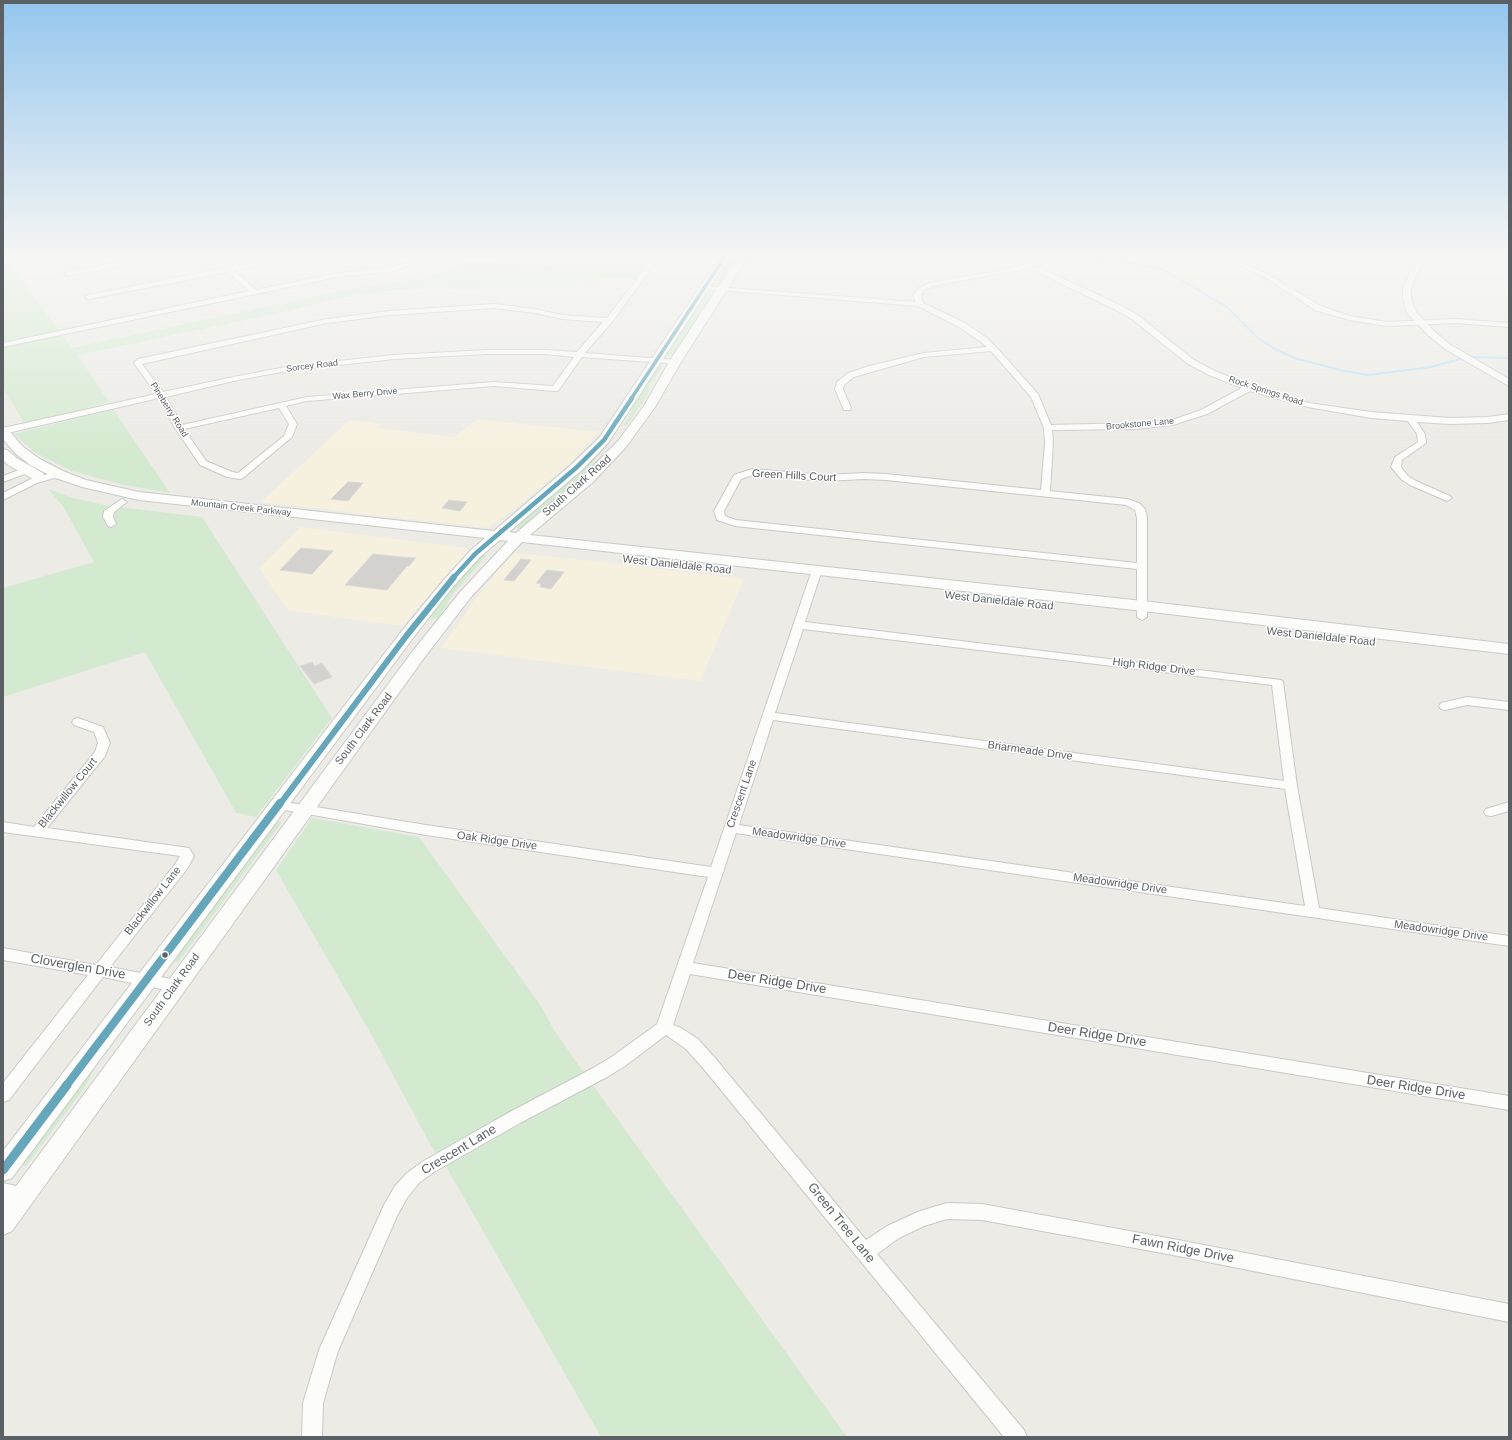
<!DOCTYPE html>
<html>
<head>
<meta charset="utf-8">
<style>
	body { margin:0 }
	#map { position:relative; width:1512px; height:1440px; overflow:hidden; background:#ecebe6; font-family:Helvetica,sans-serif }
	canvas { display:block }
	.frame { position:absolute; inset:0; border:4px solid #5b6065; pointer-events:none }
</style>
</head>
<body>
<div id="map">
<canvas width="1512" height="1440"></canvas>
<div class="frame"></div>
</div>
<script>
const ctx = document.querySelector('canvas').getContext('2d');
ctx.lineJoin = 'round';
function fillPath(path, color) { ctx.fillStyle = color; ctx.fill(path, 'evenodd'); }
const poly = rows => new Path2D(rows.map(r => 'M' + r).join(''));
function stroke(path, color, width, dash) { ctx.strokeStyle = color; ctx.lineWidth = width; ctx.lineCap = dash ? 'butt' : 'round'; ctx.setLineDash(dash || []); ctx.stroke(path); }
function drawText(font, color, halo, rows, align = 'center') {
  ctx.font = font + ' Helvetica,sans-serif'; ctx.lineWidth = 3; ctx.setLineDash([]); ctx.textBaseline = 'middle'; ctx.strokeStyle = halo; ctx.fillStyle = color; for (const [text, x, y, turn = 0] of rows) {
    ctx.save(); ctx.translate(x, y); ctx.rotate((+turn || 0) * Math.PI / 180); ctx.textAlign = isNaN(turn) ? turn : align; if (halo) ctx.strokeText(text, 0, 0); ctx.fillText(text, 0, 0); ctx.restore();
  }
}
const commercial = poly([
	[478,419,599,432,571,462,513,510,487,528,261,502,350,420,382,424,378,428,454,437],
	[300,527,466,548,469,551,402,626,364,621,288,610,259,568],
	[514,553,613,563,744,579,700,681,441,648,488,582]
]);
const green = poly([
	[3,255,72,348,353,288,421,279,442,273,460,264,469,262,548,266,645,266,635,279,611,277,574,284,547,286,509,285,472,289,432,287,359,294,265,316,78,355,109,402,25,425,3,388],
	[731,255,738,255,720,282,716,282],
	[708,291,713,292,673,355,666,356],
	[657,367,662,367,650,385,647,396,627,425,623,426,630,414,635,401],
	[113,409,170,493,124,485,72,471,34,452,14,434],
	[607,441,611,441,582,475,520,529,515,528,556,493,565,481],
	[48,489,73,498,104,505,202,517,332,718,256,817,236,813,145,652,3,697,3,588,94,562,63,506],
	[482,554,487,555,453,594,438,619,428,618,446,595],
	[312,818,419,837,541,1006,554,1030,582,1070,847,1437,601,1437,448,1170,431,1146,371,1034,276,870],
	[275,821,282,822,178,962,170,961],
	[91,1065,96,1066,85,1087,28,1163,26,1166,18,1164]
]);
const stream = poly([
	[1084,255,1163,269,1227,307,1258,338,1275,349,1294,358,1344,371,1368,375,1431,367,1460,359],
	[1473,357,1509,358]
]);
const building = poly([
	[348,482,363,483,348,501,331,499,348,482],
	[449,500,467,502,460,511,442,508,449,500],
	[301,548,333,551,312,574,280,570,301,548],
	[373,554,401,557,416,558,409,566,407,566,387,590,345,585,373,554],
	[521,559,531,560,514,581,504,580,521,559],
	[547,570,564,572,551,589,540,587,541,584,536,583,547,570],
	[312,662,315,666,322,663,332,677,314,684,300,666,312,662]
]);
const minor = poly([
	[156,255,169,255,166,257,67,276,64,274,67,272,156,255],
	[210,255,217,255,230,267,293,255,305,255,302,257,234,270,256,290,337,273,388,268,413,262,421,255,428,255,417,264,388,272,337,277,3,347,3,343,249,291,228,272,89,299,85,297,89,295,224,268,210,255],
	[655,255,661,255,612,322,585,353,675,360,679,362,678,364,582,357,558,391,555,391,494,386,307,401,286,406,297,424,292,437,243,478,240,479,227,477,200,465,175,428,159,398,3,434,3,428,156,394,134,363,138,359,327,319,389,311,494,304,535,309,562,315,607,318,655,255],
	[494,308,535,313,562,319,603,322,577,352,546,350,487,350,394,355,292,366,238,376,163,392,142,364,327,323,389,315,494,308],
	[487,354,546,354,574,357,553,386,494,382,307,397,182,425,166,397,238,380,292,370,394,359,487,354],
	[279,408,289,424,284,436,238,473,232,472,206,461,184,429,279,408],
	[1058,255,1067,255,1036,266,1122,306,1139,316,1194,360,1215,371,1252,386,1309,403,1371,412,1450,418,1488,417,1509,414,1509,420,1488,423,1450,424,1417,422,1425,434,1426,443,1402,460,1401,467,1408,476,1416,481,1450,496,1452,498,1447,501,1410,485,1402,480,1391,467,1395,457,1418,442,1417,434,1408,421,1371,418,1308,407,1250,391,1207,414,1173,425,1135,429,1052,430,1053,443,1050,491,1127,499,1139,503,1145,509,1147,518,1147,617,1142,620,1137,617,1137,569,735,526,717,520,714,511,734,475,752,469,824,475,864,473,886,474,1041,490,1045,443,1044,428,1031,397,991,351,924,357,854,377,844,385,843,389,851,408,850,410,844,410,835,389,837,382,848,373,869,366,924,353,987,347,981,342,959,327,918,306,706,289,704,288,704,286,916,302,913,295,918,289,929,283,1003,270,1028,264,1058,255],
	[1029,268,1116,310,1133,320,1188,364,1209,375,1242,388,1201,410,1172,420,1135,423,1051,425,1038,394,996,347,987,338,965,323,923,303,921,295,924,290,933,286,1029,268],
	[753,475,824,481,864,479,886,480,1126,505,1135,510,1137,518,1137,563,736,520,725,516,724,511,741,479,753,475],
	[1217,255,1225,255,1269,275,1321,306,1350,316,1387,322,1456,319,1509,323,1509,327,1456,323,1387,326,1349,320,1315,310,1265,277,1217,255],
	[27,467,30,468,32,470,30,472,3,482,3,476,27,467],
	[58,471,63,474,61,476,37,483,3,500,3,493,31,479,58,471],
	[122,499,127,502,114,512,113,517,116,524,111,527,108,526,103,517,104,511,122,499],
	[817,567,822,570,805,622,1281,680,1283,682,1297,786,1319,908,1509,936,1509,946,736,833,693,963,1509,1096,1509,1110,690,974,673,1025,681,1028,698,1039,715,1058,866,1240,887,1226,920,1211,947,1203,982,1204,1173,1239,1509,1304,1509,1322,1173,1255,982,1220,947,1219,924,1226,899,1238,877,1254,1024,1430,1027,1437,1004,1437,703,1068,686,1049,666,1035,625,1066,607,1077,520,1123,434,1172,419,1183,407,1198,397,1216,338,1351,323,1403,322,1437,302,1437,303,1403,319,1350,384,1205,395,1186,407,1173,422,1162,508,1113,595,1067,613,1056,657,1024,708,877,426,835,279,809,274,808,273,805,274,802,279,801,426,825,711,867,812,570,817,567],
	[803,629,1272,685,1284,781,775,713,803,629],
	[773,720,1285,789,1305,906,739,825,773,720],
	[1467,697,1509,702,1509,710,1467,705,1445,710,1441,709,1439,706,1441,703,1467,697],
	[78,718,103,727,110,743,105,756,47,828,189,848,194,856,187,869,110,967,176,980,181,982,184,986,181,990,176,992,103,977,9,1100,3,1102,3,1083,88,975,3,960,3,948,96,965,176,863,180,856,3,832,3,822,34,827,95,752,98,743,94,732,74,725,72,722,74,719,78,718],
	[1509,802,1509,811,1491,816,1486,815,1484,812,1486,809,1509,802]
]);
const tertiary = poly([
	[17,255,34,255,30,257,3,262,3,258,17,255],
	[1422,255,1431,255,1421,266,1411,288,1411,299,1416,312,1435,332,1451,345,1509,379,1509,386,1445,349,1429,336,1407,313,1403,299,1403,288,1413,265,1422,255]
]);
const secondary = poly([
	[721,255,731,255,608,443,582,470,509,532,516,533,583,476,618,441,644,406,669,362,739,255,749,255,681,362,655,407,626,447,593,482,530,535,1143,601,1509,644,1509,654,1143,611,522,542,471,597,424,658,12,1231,3,1235,3,1183,16,1186,412,652,461,591,508,541,500,540,480,557,452,588,413,638,12,1178,3,1181,3,1151,401,632,442,582,470,551,485,538,139,500,82,487,53,477,30,465,15,453,3,439,3,427,7,428,23,447,40,459,63,471,86,480,139,492,494,531,572,464,599,438,721,255],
	[3,449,7,450,18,459,43,473,44,476,43,479,33,479,8,465,3,460,3,449]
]);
const bus1Far4 = poly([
	[631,399,726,255]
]);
const bus1Far3 = poly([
	[453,578,475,554,577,467,604,440,632,398]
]);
const bus1Far2 = poly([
	[280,804,407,635,454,577]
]);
const bus1Far1 = poly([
	[66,1086,280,803]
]);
const bus1 = poly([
	[3,1170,67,1085]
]);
const markers = [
	[165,955,3.5,"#5b6065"]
];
const farStreetnames = [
	["Sorcey Road",312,366,-7],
	["Rock Springs Road",1266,391,18],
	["Wax Berry Drive",365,394,-5],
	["Pineberry Road",169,410,58],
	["Brookstone Lane",1140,424,-5],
	["Mountain Creek Parkway",241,508,6]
];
const streetNames = [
	["Green Hills Court",794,476,3],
	["South Clark Road",577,486,-41],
	["West Danieldale Road",677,565,6],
	["West Danieldale Road",999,601,6],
	["West Danieldale Road",1321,637,6],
	["High Ridge Drive",1154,667,7],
	["South Clark Road",364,729,-53],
	["Briarmeade Drive",1030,751,8],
	["Blackwillow Court",68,793,-51],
	["Crescent Lane",742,794,-71],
	["Meadowridge Drive",799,838,8],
	["Oak Ridge Drive",497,841,8],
	["Meadowridge Drive",1120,884,8],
	["Blackwillow Lane",153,901,-52],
	["Meadowridge Drive",1441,931,8],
	["South Clark Road",172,990,-54]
];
const nearStreetnames = [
	["Cloverglen Drive",78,967,10],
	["Deer Ridge Drive",777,982,9],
	["Deer Ridge Drive",1097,1035,9],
	["Deer Ridge Drive",1416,1088,9],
	["Crescent Lane",459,1150,-31],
	["Green Tree Lane",841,1223,51],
	["Fawn Ridge Drive",1183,1249,11]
];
fillPath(commercial, '#f6f0df');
fillPath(green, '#d4ead0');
stroke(stream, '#bae0f8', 2);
fillPath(building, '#d3d2cf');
stroke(building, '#dcdad6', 1);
stroke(minor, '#c9c9c9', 2);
stroke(tertiary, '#c9c9c9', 2);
stroke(secondary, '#c9caca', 2);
fillPath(minor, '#fcfcfb');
fillPath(tertiary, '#fcfcfb');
fillPath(secondary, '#fcfcfb');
stroke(bus1Far4, '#65a6ba', 3.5);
stroke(bus1Far3, '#65a6ba', 4.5);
stroke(bus1Far2, '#65a6ba', 6);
stroke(bus1Far1, '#65a6ba', 8);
stroke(bus1, '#65a6ba', 9);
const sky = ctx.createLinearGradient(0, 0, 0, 456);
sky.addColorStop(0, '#95c6ee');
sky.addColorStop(0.56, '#f6f6f4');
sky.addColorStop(1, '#f6f6f400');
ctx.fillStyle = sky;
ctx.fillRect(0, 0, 1512, 456);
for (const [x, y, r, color] of markers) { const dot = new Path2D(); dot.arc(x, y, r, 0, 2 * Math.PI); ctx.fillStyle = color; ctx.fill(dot); stroke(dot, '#fff', 1.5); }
drawText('9px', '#5b6065', '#fff', farStreetnames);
drawText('11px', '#5b6065', '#fff', streetNames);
drawText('13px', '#5b6065', '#fff', nearStreetnames);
</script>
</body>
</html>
